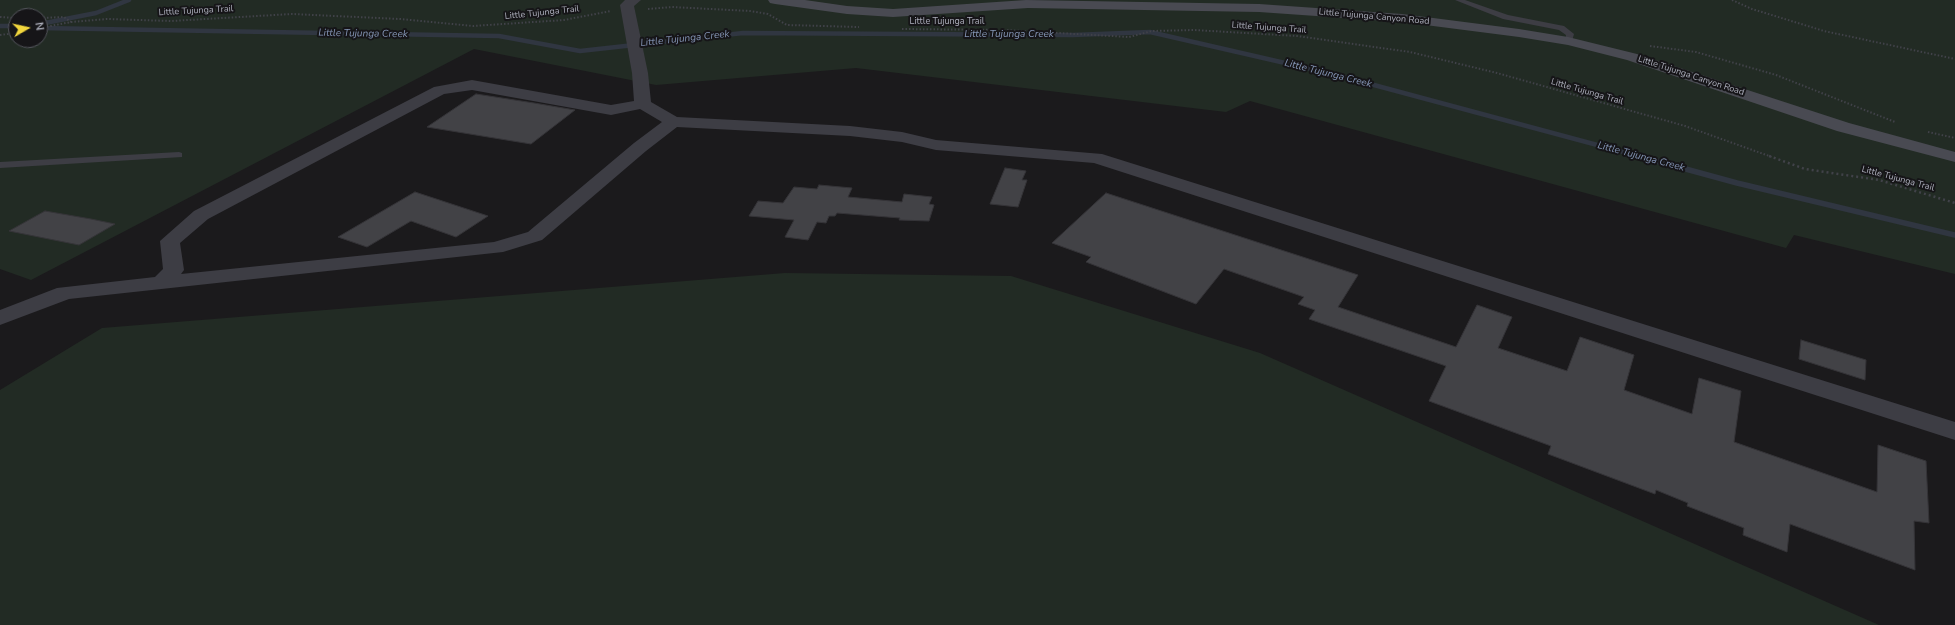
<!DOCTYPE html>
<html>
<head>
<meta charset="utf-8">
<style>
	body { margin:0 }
	#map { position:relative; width:1955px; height:625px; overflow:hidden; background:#1b1a1c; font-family:"Nunito Sans",sans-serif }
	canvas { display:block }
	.north { position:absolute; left:8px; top:8px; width:40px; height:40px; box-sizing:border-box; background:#161518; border:1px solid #52535a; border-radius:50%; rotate:81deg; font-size:11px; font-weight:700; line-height:16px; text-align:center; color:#adafbc }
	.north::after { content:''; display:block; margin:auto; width:14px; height:18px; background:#f2d63d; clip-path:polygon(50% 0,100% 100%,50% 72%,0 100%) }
</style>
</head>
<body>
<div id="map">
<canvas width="1955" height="625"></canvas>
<div class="north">N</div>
</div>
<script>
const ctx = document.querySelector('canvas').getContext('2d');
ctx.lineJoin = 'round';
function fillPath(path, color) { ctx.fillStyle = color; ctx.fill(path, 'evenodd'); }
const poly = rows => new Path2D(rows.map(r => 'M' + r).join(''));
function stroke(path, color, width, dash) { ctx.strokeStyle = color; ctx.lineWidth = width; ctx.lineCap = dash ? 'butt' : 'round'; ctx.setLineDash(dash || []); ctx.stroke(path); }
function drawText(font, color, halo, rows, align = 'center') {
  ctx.font = font + ' "Nunito Sans",sans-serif'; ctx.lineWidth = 4; ctx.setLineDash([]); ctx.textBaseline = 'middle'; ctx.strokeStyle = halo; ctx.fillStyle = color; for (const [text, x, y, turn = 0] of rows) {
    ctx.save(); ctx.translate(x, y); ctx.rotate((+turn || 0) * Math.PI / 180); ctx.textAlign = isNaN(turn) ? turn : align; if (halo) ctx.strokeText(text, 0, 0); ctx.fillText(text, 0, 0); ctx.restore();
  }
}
const green = poly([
	[0,0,1955,0,1955,274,1794,235,1786,248,1250,101,1226,112,856,68,656,85,474,49,31,280,0,269],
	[16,16,40,16,40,40,16,40],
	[785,273,1011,276,1260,353,1879,625,0,625,0,390,102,328]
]);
const streamFar1 = poly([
	[40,24,96,13,129,0],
	[0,26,16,26],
	[40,28,499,36,580,51,743,33,1073,35,1150,32,1333,74,1642,157]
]);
const stream = poly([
	[1638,156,1737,183,1955,235]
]);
const building = poly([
	[476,94,534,103,575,110,531,144,427,127,476,94],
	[1005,168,1026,171,1022,180,1027,180,1018,207,990,204,1005,168],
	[819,185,852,188,848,197,902,202,904,194,932,197,929,204,934,205,929,221,899,220,900,218,837,213,835,216,829,216,826,223,817,222,808,240,785,237,794,220,749,216,758,201,783,203,794,187,817,189,819,185],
	[415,192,488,216,456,237,411,221,367,247,338,237,415,192],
	[1106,193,1358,275,1338,307,1456,347,1477,305,1512,317,1498,348,1567,371,1580,337,1634,355,1624,390,1692,414,1699,378,1741,391,1734,442,1877,492,1878,445,1926,461,1929,523,1914,521,1915,570,1790,524,1787,552,1743,535,1744,528,1687,506,1688,503,1656,490,1655,494,1548,454,1551,446,1429,401,1446,366,1309,319,1315,310,1298,304,1304,297,1224,269,1196,304,1086,262,1091,257,1052,243,1106,193],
	[45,211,91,219,115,224,79,245,9,231,45,211],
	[1801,340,1866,360,1865,380,1799,359,1801,340]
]);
const pathFar1 = poly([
	[1732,0,1752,9,1824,31,1955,59],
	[648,9,672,7,750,11,768,14,787,25,859,27],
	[0,17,16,18],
	[40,18,64,17,71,22],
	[40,28,71,22,107,19,171,21,292,14,400,19,473,26,564,20,611,11],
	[902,29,1004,30,1129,37,1152,31,1194,30,1297,36,1410,52,1497,73,1685,126,1772,157],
	[0,35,16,33],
	[1650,46,1696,52,1776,75,1895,122],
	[1928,132,1955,138]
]);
const path = poly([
	[1769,156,1805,169,1879,180,1955,203]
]);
const service = poly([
	[1455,0,1465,0,1508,15,1564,26,1574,34,1572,41,1565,43,1566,35,1559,30,1503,19,1455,0],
	[179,152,182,153,182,157,0,168,0,162,179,152]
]);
const minor = poly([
	[625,0,641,0,634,6,648,73,651,102,677,117,850,126,902,132,936,140,1102,154,1955,422,1955,440,1094,163,936,150,902,142,850,136,677,127,646,151,542,240,503,252,69,299,0,325,0,310,57,288,155,277,163,269,160,241,194,211,434,87,472,80,611,105,634,101,632,73,620,5,625,0],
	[472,90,611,115,640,109,662,122,634,143,528,232,494,242,181,274,184,270,180,243,208,219,444,94,472,90]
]);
const secondary = poly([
	[768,0,805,0,847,6,893,9,1026,0,1259,4,1402,14,1519,29,1568,37,1637,54,1849,123,1955,152,1955,162,1837,131,1627,60,1568,45,1519,37,1402,22,1259,12,1028,8,893,17,847,14,775,4,770,3,768,0]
]);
const farStreetnames = [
	["Little Tujunga Trail",196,11,-3],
	["Little Tujunga Trail",542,13,-6],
	["Little Tujunga Canyon Road",1374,17,5],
	["Little Tujunga Trail",947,22],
	["Little Tujunga Trail",1269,28,4],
	["Little Tujunga Canyon Road",1691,76,18],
	["Little Tujunga Trail",1587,92,16],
	["Little Tujunga Trail",1898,179,15]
];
const farWaternames = [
	["Little Tujunga Creek",363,34,1],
	["Little Tujunga Creek",1009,35],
	["Little Tujunga Creek",685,39,-6],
	["Little Tujunga Creek",1328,74,14],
	["Little Tujunga Creek",1641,157,15]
];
fillPath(green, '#222b24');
stroke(streamFar1, '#303641', 4.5);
stroke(stream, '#303641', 5.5);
fillPath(building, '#424246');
stroke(building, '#353438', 1);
stroke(pathFar1, '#414249', 2, [1.5, 2]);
stroke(path, '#414249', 2.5, [2, 3]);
fillPath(service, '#3d3d44');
fillPath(minor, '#3d3d44');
fillPath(secondary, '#494a52');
drawText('9px', '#adafbc', '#161518', farStreetnames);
drawText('italic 10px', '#8596b6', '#161518', farWaternames);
</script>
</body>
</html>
